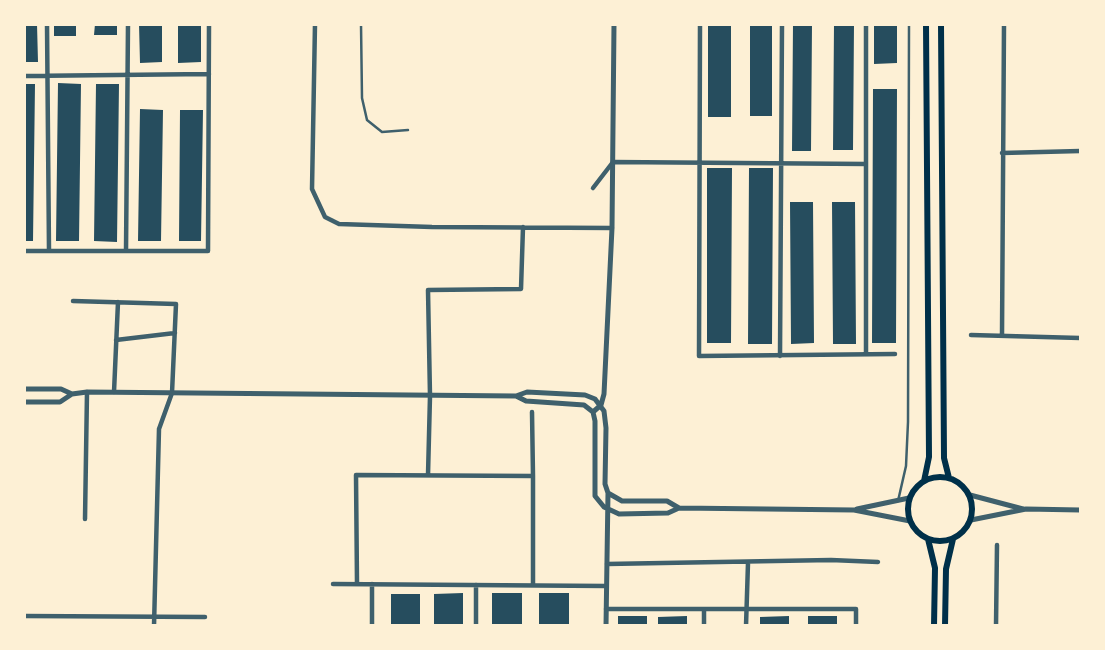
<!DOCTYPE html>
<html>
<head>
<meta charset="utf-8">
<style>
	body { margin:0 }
	#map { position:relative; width:1105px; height:650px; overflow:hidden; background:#fdf0d5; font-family:"Sofia Sans Condensed",sans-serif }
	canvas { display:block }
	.frame { position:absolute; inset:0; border:26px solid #fdf0d5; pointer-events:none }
</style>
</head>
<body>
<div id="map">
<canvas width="1105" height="650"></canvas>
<div class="frame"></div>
</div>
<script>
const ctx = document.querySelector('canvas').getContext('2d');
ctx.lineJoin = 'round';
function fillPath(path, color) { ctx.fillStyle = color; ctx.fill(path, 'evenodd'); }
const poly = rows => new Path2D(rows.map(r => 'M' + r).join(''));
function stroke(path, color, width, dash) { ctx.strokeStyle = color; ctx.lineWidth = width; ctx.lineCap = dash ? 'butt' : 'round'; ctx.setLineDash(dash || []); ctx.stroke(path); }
const building = poly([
	[24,24,37,24,38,62,24,62],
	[54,24,76,24,76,36,54,36],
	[95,24,117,24,117,35,94,35],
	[139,24,162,24,162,62,140,63],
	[178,24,201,24,201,62,178,63],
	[708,24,731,24,731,117,708,117],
	[750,24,772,24,772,116,750,116],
	[793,24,812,24,811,151,792,151],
	[834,24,854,24,853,150,833,150],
	[874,24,897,24,897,63,874,64],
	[58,83,81,84,79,241,56,241],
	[24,84,35,84,33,241,24,241],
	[96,84,119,84,117,242,94,241],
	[873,89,897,89,896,343,872,343],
	[140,109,163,110,161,241,138,241],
	[180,110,203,110,201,241,179,241],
	[707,168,732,168,731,343,707,343],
	[749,168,773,168,772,344,748,344],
	[790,202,813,202,814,343,791,344],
	[832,202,855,202,856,344,833,344],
	[463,593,463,626,434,626,434,594],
	[492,593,522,593,522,626,492,626],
	[539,593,569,593,569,626,539,626],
	[391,594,420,594,420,626,391,626],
	[618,616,647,616,647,626,618,626],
	[687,616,687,626,658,626,658,617],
	[789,616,789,626,760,626,760,617],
	[808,616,837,616,837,626,808,626]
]);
const service = poly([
	[361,24,362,98,367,120,382,132,408,130],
	[898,501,906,466,908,422,909,24]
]);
const minor = poly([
	[47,24,49,251],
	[315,24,312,189,325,217,339,224,432,227,612,228],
	[700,24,699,356,895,354],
	[866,24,866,354],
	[24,76,209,74],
	[1002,153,1080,151],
	[593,188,613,162,866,164],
	[24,251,208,251,209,24],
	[126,251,128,24],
	[73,301,176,304,172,393,159,429,154,626],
	[971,335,1080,338],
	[1002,335,1004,24],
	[116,340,175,333],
	[780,356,782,24],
	[114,392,118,302],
	[532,412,533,476],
	[428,475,430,396,428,290,521,289,523,227],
	[85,519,87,392],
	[607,564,831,560,878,562],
	[333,584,606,586],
	[357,584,356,475,533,476,533,585],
	[476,585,476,626],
	[606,609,856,609,856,626],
	[24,616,205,617],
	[372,626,372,584],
	[704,626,704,610],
	[746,626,748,563],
	[996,626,997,545]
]);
const tertiary = poly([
	[24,389,61,389,72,394],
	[516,396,526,401,584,405,593,412,595,421,595,496,604,507,619,514,668,513,679,508,854,510,910,521],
	[24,402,60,402,72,394,87,392,516,396,527,392,585,395,595,399,604,411,606,428,605,484,608,493,622,501,667,501,679,508],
	[593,412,601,405,604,394,612,228,614,24],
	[970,495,1023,509],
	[857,509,909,498],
	[971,520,1026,509,1080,510],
	[606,626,608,493]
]);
const secondary = poly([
	[941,24,944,458,949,478],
	'908 509a32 32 0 1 1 64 0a32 32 0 1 1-64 0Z',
	[924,481,929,457,926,24],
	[928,539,935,568,934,626],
	[945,626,946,569,953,539]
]);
fillPath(building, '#264d5e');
stroke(service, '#3f606c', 2.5);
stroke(minor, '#3f606c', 4.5);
stroke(tertiary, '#3f606c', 5);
stroke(secondary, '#003049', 6);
</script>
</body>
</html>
